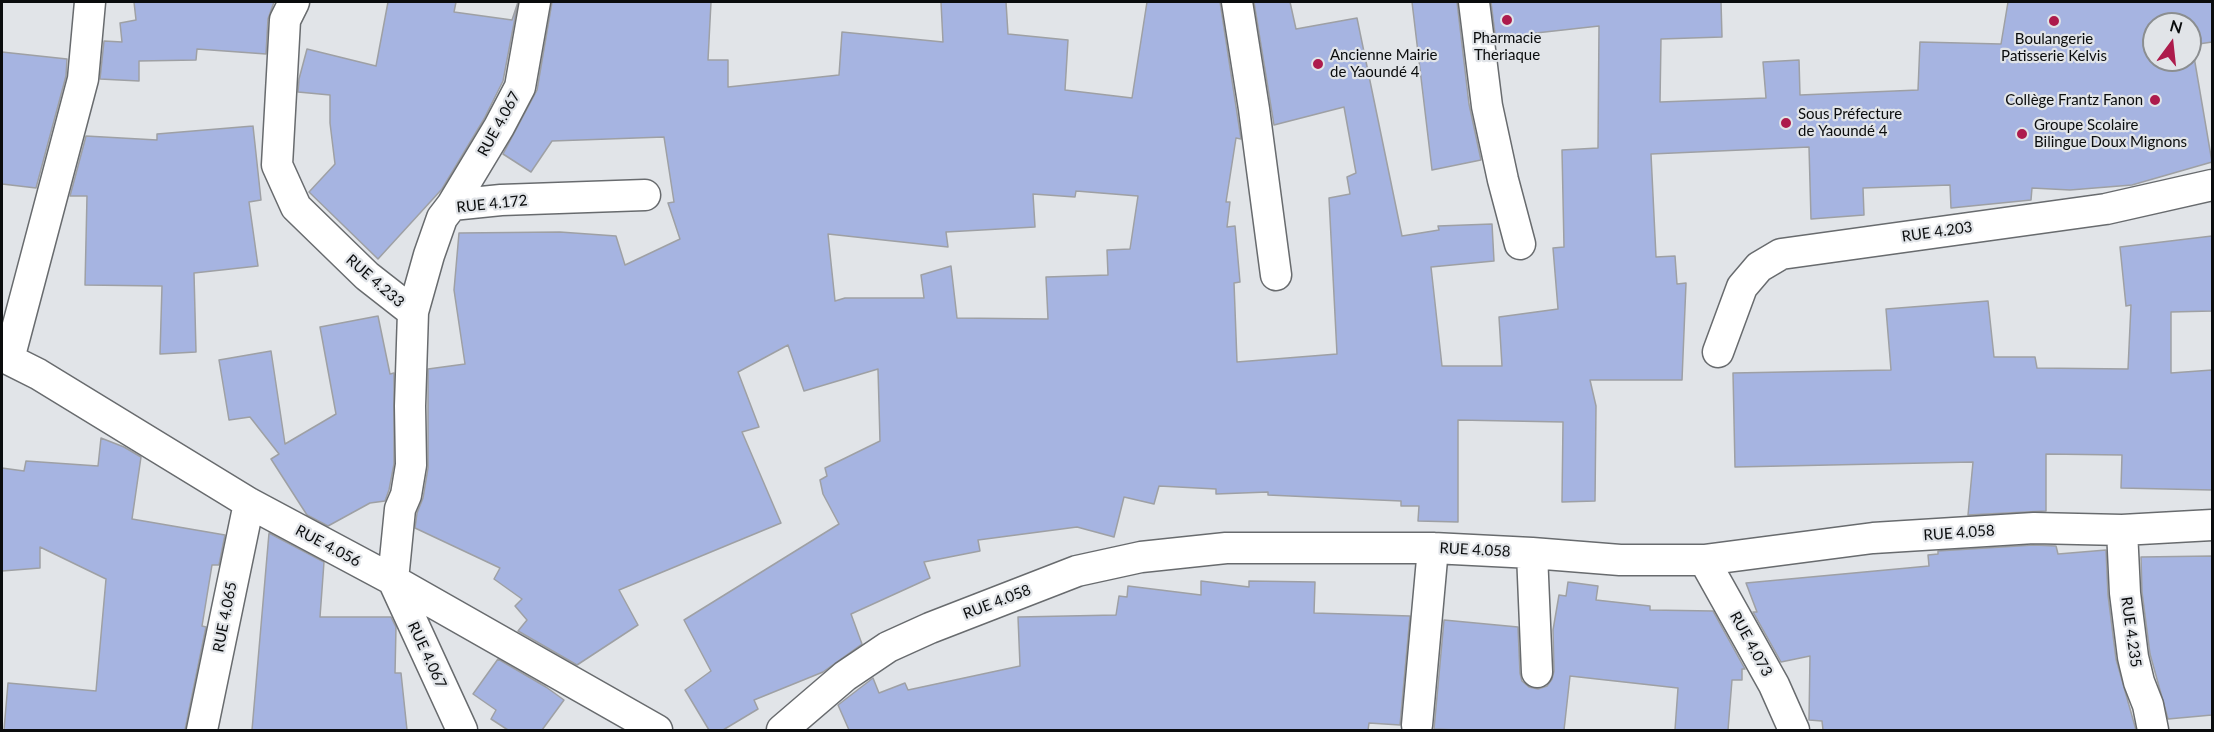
<!DOCTYPE html>
<html>
<head>
<meta charset="utf-8">
<style>
	body { margin:0 }
	#map { position:relative; width:2214px; height:732px; overflow:hidden; background:#e1e4e8; font-family:Lato,sans-serif }
	canvas { display:block }
	.frame { position:absolute; inset:0; border:3px solid #0a0c0d; pointer-events:none }
	.north { position:absolute; left:2142px; top:12px; width:60px; height:60px; box-sizing:border-box; background:#e1e4e8; border:2px solid #8b8e90; border-radius:50%; rotate:15deg; font-size:16px; font-weight:700; line-height:24px; text-align:center; color:#0a0c0d }
	.north::after { content:''; display:block; margin:auto; width:21px; height:27px; background:#ad1b4c; clip-path:polygon(50% 0,100% 100%,50% 72%,0 100%) }
</style>
</head>
<body>
<div id="map">
<canvas width="2214" height="732"></canvas>
<div class="frame"></div>
<div class="north">N</div>
</div>
<script>
const ctx = document.querySelector('canvas').getContext('2d');
ctx.lineJoin = 'round';
function fillPath(path, color) { ctx.fillStyle = color; ctx.fill(path, 'evenodd'); }
const poly = rows => new Path2D(rows.map(r => 'M' + r).join(''));
function stroke(path, color, width, dash) { ctx.strokeStyle = color; ctx.lineWidth = width; ctx.lineCap = dash ? 'butt' : 'round'; ctx.setLineDash(dash || []); ctx.stroke(path); }
function drawText(font, color, halo, rows, align = 'center') {
  ctx.font = font + ' Lato,sans-serif'; ctx.lineWidth = 4.5; ctx.setLineDash([]); ctx.textBaseline = 'middle'; ctx.strokeStyle = halo; ctx.fillStyle = color; for (const [text, x, y, turn = 0] of rows) {
    ctx.save(); ctx.translate(x, y); ctx.rotate((+turn || 0) * Math.PI / 180); ctx.textAlign = isNaN(turn) ? turn : align; if (halo) ctx.strokeText(text, 0, 0); ctx.fillText(text, 0, 0); ctx.restore();
  }
}
const building = poly([
	[134,2,274,2,268,19,266,54,197,49,196,60,139,61,139,81,100,79,104,41,122,42,120,23,136,20,134,2],
	[388,2,456,2,454,12,512,20,518,2,503,81,484,119,442,189,378,259,309,192,335,164,330,123,330,95,298,92,299,79,307,49,376,66,388,2],
	[552,2,711,2,708,60,728,60,728,87,839,75,842,32,943,42,941,2,1006,2,1008,34,1068,40,1065,90,1132,98,1147,2,1220,2,1241,139,1236,138,1226,202,1230,202,1227,227,1235,226,1240,282,1234,283,1237,362,1337,354,1329,198,1350,194,1347,177,1356,173,1344,107,1274,125,1254,2,1290,2,1296,29,1357,18,1402,236,1439,230,1438,226,1492,224,1494,261,1431,267,1442,366,1502,366,1499,317,1558,309,1553,248,1564,247,1562,150,1598,148,1599,26,1536,33,1537,38,1496,42,1491,2,1721,2,1722,37,1661,39,1660,102,1766,98,1763,62,1799,60,1800,95,1918,90,1920,42,2001,44,2008,2,2212,2,2212,42,2192,45,2212,162,2132,185,2070,190,2032,188,2031,200,1951,208,1950,185,1863,188,1864,215,1811,219,1809,147,1651,154,1656,257,1675,256,1677,284,1686,283,1682,380,1590,380,1596,406,1595,501,1562,502,1563,422,1458,420,1458,522,1418,521,1419,506,1401,506,1401,501,1268,495,1268,492,1216,494,1216,489,1159,486,1154,504,1124,497,1114,537,1077,527,978,540,980,551,924,562,930,578,851,614,862,644,823,672,754,700,758,709,723,730,709,730,685,690,711,671,684,620,839,524,823,494,820,480,827,476,825,468,880,441,878,369,804,391,788,345,738,372,759,427,742,432,781,523,619,590,638,625,577,665,518,631,527,620,515,606,522,599,494,579,500,568,415,528,417,513,423,498,428,468,428,369,465,364,454,290,459,233,560,232,616,236,625,265,680,239,668,203,674,202,664,137,552,141,531,172,503,154,537,90,552,2],
	[2154,24,2190,24,2190,60,2154,60,2154,24],
	[1076,191,1138,196,1130,249,1107,250,1108,275,1046,277,1048,319,957,318,951,266,921,275,924,298,845,298,835,301,828,234,948,247,946,232,1035,227,1033,194,1075,197,1076,191],
	[1412,2,1457,2,1469,104,1481,160,1432,170,1412,2],
	[2,52,67,59,66,76,36,188,2,184,2,52],
	[253,126,261,200,249,202,258,266,194,273,196,352,160,354,162,286,85,285,87,196,70,196,86,136,157,140,157,134,253,126],
	[2212,236,2212,311,2171,312,2171,373,2212,370,2212,490,2121,488,2122,455,2046,454,2046,511,1968,515,1973,462,1735,467,1733,373,1891,370,1886,309,1988,301,1994,357,2035,357,2037,368,2128,369,2131,305,2126,306,2120,247,2212,236],
	[378,316,390,374,394,373,394,464,389,490,385,501,370,503,328,526,307,515,271,459,279,454,250,417,229,420,219,360,271,351,285,444,336,414,320,327,378,316],
	[101,438,124,447,141,457,132,519,225,535,219,565,212,565,202,626,206,627,185,730,4,730,8,683,96,691,106,579,40,547,40,568,2,571,2,468,24,471,26,461,98,466,101,438],
	[269,533,324,562,320,617,391,617,396,627,395,673,401,673,407,730,252,730,269,533],
	[2034,545,2056,546,2058,554,2106,550,2108,595,2116,659,2136,730,1823,730,1822,721,1809,720,1810,656,1781,662,1753,612,1757,612,1746,583,1929,566,1928,555,1938,554,1938,551,2034,545],
	[2212,556,2212,715,2168,719,2150,654,2142,592,2141,557,2212,556],
	[1201,581,1249,587,1249,581,1315,582,1314,613,1410,616,1400,725,1369,723,1368,730,849,730,838,705,873,678,879,693,905,683,908,690,1020,666,1018,617,1116,615,1119,596,1127,597,1128,586,1201,595,1201,581],
	[1568,582,1598,586,1596,600,1650,606,1650,610,1713,611,1745,669,1742,669,1742,680,1732,680,1728,730,1675,730,1678,688,1570,676,1564,730,1457,730,1434,729,1444,620,1518,627,1520,673,1522,681,1529,687,1538,689,1547,686,1552,679,1554,671,1553,630,1559,595,1566,596,1568,582],
	[498,659,546,687,564,700,542,730,508,730,491,719,496,710,473,694,498,659]
]);
const street = poly([
	[294,2,285,20,277,165,296,207,367,276,413,312,410,406,411,465,406,495,400,509,393,580,462,730],
	[1237,2,1254,109,1276,275],
	[1474,2,1487,106,1503,180,1520,244],
	[452,205,499,127,520,87,535,2],
	[413,312,429,255,442,218,452,205,501,200,645,195],
	[1718,352,1742,287,1759,267,1781,254,2106,209,2212,185],
	[2,356,38,374,249,503,393,580,657,730],
	[9,359,83,79,90,2],
	[2122,530,2125,593,2133,657,2139,682,2148,705,2153,730],
	[1532,553,1537,672],
	[1704,560,1774,685,1794,730],
	[1417,725,1433,548],
	[202,730,249,503],
	[782,730,845,676,888,647,930,628,1077,571,1141,557,1226,548,1433,548,1532,553,1620,560,1704,560,1873,538,2034,528,2122,530,2212,525]
]);
const markers = [
	[1507,20,6,"#ad1b4c"],
	[2054,21,6,"#ad1b4c"],
	[1318,64,6,"#ad1b4c"],
	[2155,100,6,"#ad1b4c"],
	[1786,123,6,"#ad1b4c"],
	[2022,134,6,"#ad1b4c"]
];
const poiNames = [
	["Pharmacie",1507,38,"center"],
	["Theriaque",1507,55,"center"],
	["Boulangerie",2054,39,"center"],
	["Patisserie Kelvis",2054,56,"center"],
	["Ancienne Mairie",1330,55],
	["de Yaoundé 4",1330,72],
	["Collège Frantz Fanon",2143,100,"right"],
	["Sous Préfecture",1798,114],
	["de Yaoundé 4",1798,131],
	["Groupe Scolaire",2034,125],
	["Bilingue Doux Mignons",2034,142]
];
const streetNames = [
	["RUE 4.067",499,124,-61],
	["RUE 4.172",492,204,-6],
	["RUE 4.203",1937,232,-8],
	["RUE 4.233",375,281,41],
	["RUE 4.058",1959,533,-4],
	["RUE 4.056",328,546,28],
	["RUE 4.058",1475,550,3],
	["RUE 4.058",997,602,-21],
	["RUE 4.065",225,617,-79],
	["RUE 4.235",2131,632,82],
	["RUE 4.073",1751,644,61],
	["RUE 4.067",427,655,65]
];
fillPath(building, '#a6b4e1');
stroke(building, '#9ea0a4', 1.5);
stroke(street, '#686b6e', 33);
stroke(street, '#fff', 30);
for (const [x, y, r, color] of markers) { const dot = new Path2D(); dot.arc(x, y, r, 0, 2 * Math.PI); ctx.fillStyle = color; ctx.fill(dot); stroke(dot, '#e1e4e8', 2); }
drawText('15px', '#0a0c0d', '#e1e4e8', poiNames, 'left');
drawText('15px', '#0a0c0d', '#e1e4e8', streetNames);
</script>
</body>
</html>
